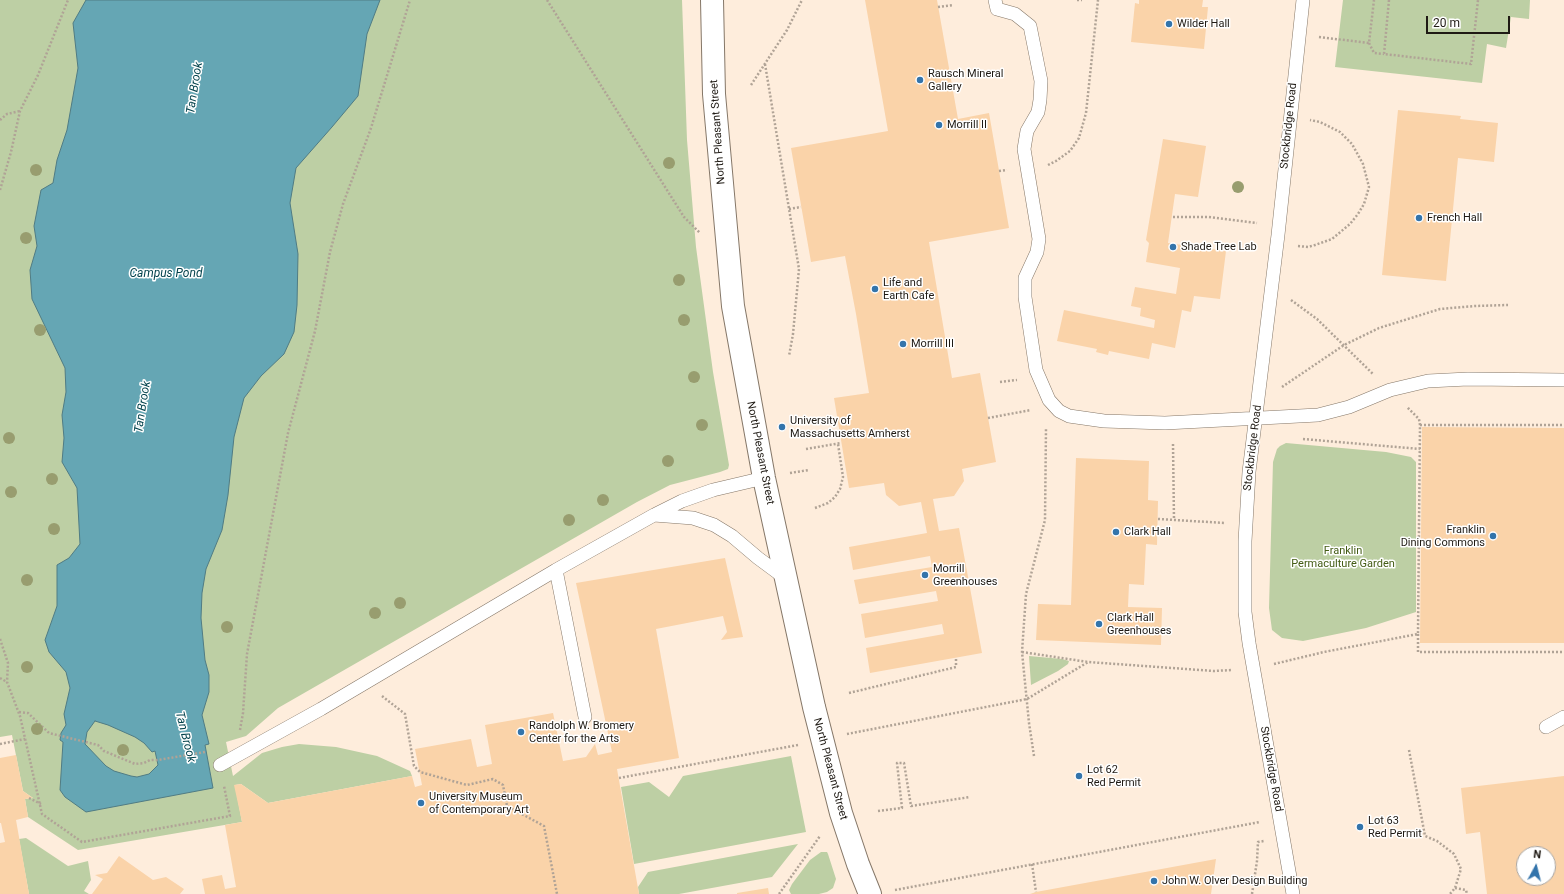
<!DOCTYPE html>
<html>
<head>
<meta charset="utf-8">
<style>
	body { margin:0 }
	#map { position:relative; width:1564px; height:894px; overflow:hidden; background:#feeddc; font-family:Roboto,sans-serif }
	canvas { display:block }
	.north { position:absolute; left:1516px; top:846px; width:40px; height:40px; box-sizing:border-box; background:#fff; border:1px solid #a5a3a1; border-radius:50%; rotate:7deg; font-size:11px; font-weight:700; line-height:16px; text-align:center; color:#1f1a14 }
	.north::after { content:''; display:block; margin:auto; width:14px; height:18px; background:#3374ab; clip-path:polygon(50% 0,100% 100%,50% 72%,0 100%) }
	.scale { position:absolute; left:1426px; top:16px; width:84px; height:18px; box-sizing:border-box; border:2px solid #1f1a14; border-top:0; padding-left:5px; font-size:12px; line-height:14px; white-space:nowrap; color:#1f1a14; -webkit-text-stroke:3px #fff; paint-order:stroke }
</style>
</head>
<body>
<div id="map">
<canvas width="1564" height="894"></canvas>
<div class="north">N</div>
<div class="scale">20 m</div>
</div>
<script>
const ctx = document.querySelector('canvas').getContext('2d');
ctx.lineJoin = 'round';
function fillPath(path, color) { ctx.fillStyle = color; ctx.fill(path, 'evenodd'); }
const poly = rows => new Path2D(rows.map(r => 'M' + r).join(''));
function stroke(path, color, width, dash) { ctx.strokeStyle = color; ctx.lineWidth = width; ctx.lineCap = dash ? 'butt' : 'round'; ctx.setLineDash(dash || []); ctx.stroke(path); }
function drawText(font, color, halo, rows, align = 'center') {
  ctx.font = font + ' Roboto,sans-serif'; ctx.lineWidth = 3; ctx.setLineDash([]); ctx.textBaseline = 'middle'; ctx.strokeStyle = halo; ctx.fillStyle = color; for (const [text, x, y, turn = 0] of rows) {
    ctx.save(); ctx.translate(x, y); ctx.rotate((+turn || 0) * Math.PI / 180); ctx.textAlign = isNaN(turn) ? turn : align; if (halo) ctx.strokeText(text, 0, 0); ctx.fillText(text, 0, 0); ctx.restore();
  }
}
const green = poly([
	[0,0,682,0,687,140,696,247,713,372,729,465,728,469,720,472,670,485,637,502,278,708,246,736,226,742,233,776,262,753,282,747,299,744,336,747,377,756,410,771,412,776,268,803,241,784,235,785,242,822,78,850,28,817,25,799,33,798,23,791,12,735,0,737],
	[1343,0,1530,0,1529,19,1511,17,1506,48,1487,44,1482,83,1335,67],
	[1286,443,1386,452,1411,457,1416,462,1416,612,1366,628,1303,641,1282,638,1272,630,1269,608,1273,462,1277,449,1280,446],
	[1029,656,1062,659,1069,661,1068,664,1058,671,1031,685],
	[791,756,806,832,634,864,621,787,649,782,669,797,683,776],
	[26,838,68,866,88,861,91,880,84,891,89,894,29,894,19,839],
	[798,844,772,877,679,894,639,894,638,887,648,872],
	[821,852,827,852,828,854,836,879,833,888,827,892,819,894,791,894,789,890,792,884,810,860]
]);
const water = poly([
	[86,0,380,0,367,34,358,96,332,127,296,168,290,203,298,254,297,305,294,332,284,354,261,376,244,398,234,437,228,495,222,530,206,569,202,593,201,618,205,660,209,675,209,692,202,715,209,744,205,745,213,788,86,812,65,797,60,790,63,742,60,740,61,733,66,725,64,714,70,688,66,672,49,652,45,640,57,606,57,565,69,558,80,544,77,488,62,462,64,438,62,415,66,392,65,368,32,299,30,270,37,246,34,226,41,190,53,183,57,160,67,130,78,68,73,23,86,0],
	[95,721,108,725,135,737,144,743,152,752,155,751,158,765,149,774,137,777,131,776,114,771,106,766,85,744,87,732,95,721]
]);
const building = poly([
	[865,0,937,0,958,119,989,113,1009,228,929,242,952,378,980,373,996,462,962,469,964,481,954,496,933,499,939,531,959,528,982,653,870,673,866,648,944,634,942,624,865,638,861,614,938,601,936,591,859,604,854,580,932,567,930,556,853,570,849,547,927,533,921,502,899,506,886,495,884,483,849,488,834,398,869,393,856,314,845,256,811,262,791,148,888,131],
	[1139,0,1203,0,1202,7,1208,7,1204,49,1131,42,1135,3,1139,4],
	[1398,110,1461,116,1460,119,1498,123,1494,162,1458,158,1446,281,1382,275],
	[1163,139,1206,146,1198,197,1175,194,1168,243,1226,251,1220,299,1194,296,1191,312,1182,310,1175,348,1152,343,1149,359,1109,351,1108,355,1096,352,1097,349,1057,341,1064,310,1154,328,1155,320,1140,316,1141,308,1131,306,1135,287,1176,294,1180,268,1146,262,1149,243,1146,240],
	[1422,427,1564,428,1564,643,1420,643],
	[1076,458,1149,461,1148,500,1158,501,1157,545,1146,544,1144,585,1129,584,1128,607,1162,608,1161,645,1036,640,1038,604,1071,605],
	[725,558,743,637,721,640,727,632,723,616,656,629,679,758,617,769,639,894,205,894,202,879,222,875,225,889,236,887,225,825,242,822,234,785,241,784,268,803,412,776,415,787,422,785,415,749,471,739,477,767,492,764,485,725,553,713,563,761,586,757,595,744,598,755,612,752,576,583],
	[16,755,23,791,33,798,25,799,28,817,16,820,29,894,0,894,0,843,5,842,1,823,0,823,0,758],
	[1564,776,1564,894,1487,894,1480,832,1466,834,1461,788],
	[1524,854,1548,854,1548,878,1524,878],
	[119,856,153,880,166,877,184,889,180,894,92,894,103,879,95,875,107,873],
	[1216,859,1211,894,1030,894,1036,892],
	[768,888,769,894,737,894,737,893]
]);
const path = poly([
	[547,0,684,217,700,233],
	[1077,0,1082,0],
	[1389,0,1384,54,1471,64,1478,0],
	[938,7,953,5],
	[1319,37,1369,43,1374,0],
	[1369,43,1374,53,1384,54],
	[765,64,799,269,793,334,789,356],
	[751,85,787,30,802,0],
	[0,120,7,114,20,111],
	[1048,165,1056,161,1070,151,1079,138,1086,113,1098,0],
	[999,171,1007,170],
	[0,190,11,152,20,111,38,75,68,0],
	[789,209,801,207],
	[1173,217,1209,217,1257,223],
	[1298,246,1308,247,1315,245,1332,239,1350,224,1358,214,1364,204,1369,187,1363,164,1352,144,1340,132,1320,122,1310,120],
	[1291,300,1317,319,1373,374],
	[1000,382,1017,380],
	[1282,387,1344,345,1379,328,1440,309,1475,306,1508,305],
	[988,418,1031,410],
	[1420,425,1564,425],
	[1303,439,1420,449],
	[1173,444,1174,520],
	[806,449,841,443],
	[790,473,809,470],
	[815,508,828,503,835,497,840,489,843,477,838,444],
	[1158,519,1225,523],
	[1418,634,1418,652,1564,652],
	[0,639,8,663,7,682,20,716,42,814,82,842,230,816,224,786],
	[1022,652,1088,662,1214,671,1232,670],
	[1274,664,1324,652,1418,634,1420,425,1419,419,1407,407],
	[0,678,7,682],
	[849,693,956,667,956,658],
	[382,696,405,714,414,766,420,772,467,785,493,779,503,785,507,806,544,826,557,894],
	[19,712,28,713,49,733,98,745,104,751,135,764,144,763,150,760,158,760,205,752],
	[240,730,243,713,247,654,288,433,315,331,330,252,343,204,371,128,410,0],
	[847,734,1027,699,1088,662],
	[0,744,25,739],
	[1409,750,1425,836,1437,841,1454,854,1461,869,1455,888,1450,894],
	[1034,756,1029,723,1022,652,1026,594,1045,520,1046,428],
	[619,778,798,745],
	[29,798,41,804],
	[878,811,902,808,897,763,904,763,911,806,970,797],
	[1032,864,1036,892],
	[1455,888,1466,890,1467,894],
	[895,890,1260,822],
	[779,894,820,836],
	[1252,894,1257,861,1258,842,1264,841]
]);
const lane = poly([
	[995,0,997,9,1015,14,1030,26,1041,81,1040,100,1038,112,1027,131,1024,149,1039,239,1037,252,1025,278,1025,297,1036,370,1049,400,1059,411,1069,416,1104,421,1165,423,1280,417,1318,415,1349,407,1390,390,1428,381,1468,379,1564,380],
	[656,514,682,501,713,490,764,478],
	[556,570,585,717],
	[1546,727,1564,717],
	[220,765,321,709,556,570,654,515,693,518,714,525,732,536,758,558,785,578],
	[1293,894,1249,643,1245,612,1245,541,1249,472,1278,235,1303,0]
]);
const secondary = poly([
	[712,0,714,94,733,306,764,478,814,707,841,813,858,864,870,894]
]);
const trees = [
	[669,163],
	[36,170],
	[1238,187],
	[26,238],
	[679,280],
	[684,320],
	[40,330],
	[694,377],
	[702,425],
	[9,438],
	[668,461],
	[52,479],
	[11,492],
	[603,500],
	[569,520],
	[54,529],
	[27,580],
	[400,603],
	[375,613],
	[227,627],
	[27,667],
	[37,729],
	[123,750]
];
const markers = [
	[1169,24,4,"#3374ab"],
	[920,80,4,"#3374ab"],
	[939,125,4,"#3374ab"],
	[1419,218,4,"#3374ab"],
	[1173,247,4,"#3374ab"],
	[875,289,4,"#3374ab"],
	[903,344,4,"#3374ab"],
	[782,427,4,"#3374ab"],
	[1116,532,4,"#3374ab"],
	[1493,536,4,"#3374ab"],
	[925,575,4,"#3374ab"],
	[1099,624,4,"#3374ab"],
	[521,732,4,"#3374ab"],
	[1079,776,4,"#3374ab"],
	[421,803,4,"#3374ab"],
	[1360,827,4,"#3374ab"],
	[1154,881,4,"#3374ab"]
];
const poiNames = [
	["Wilder Hall",1177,24],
	["Rausch Mineral",928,74],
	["Gallery",928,87],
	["Morrill II",947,125],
	["French Hall",1427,218],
	["Shade Tree Lab",1181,247],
	["Life and",883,283],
	["Earth Cafe",883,296],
	["Morrill III",911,344],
	["University of",790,421],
	["Massachusetts Amherst",790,434],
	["Franklin",1485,530,"right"],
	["Dining Commons",1485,543,"right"],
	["Clark Hall",1124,532],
	["Morrill",933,569],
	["Greenhouses",933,582],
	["Clark Hall",1107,618],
	["Greenhouses",1107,631],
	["Randolph W. Bromery",529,726],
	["Center for the Arts",529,739],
	["Lot 62",1087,770],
	["Red Permit",1087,783],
	["University Museum",429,797],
	["of Contemporary Art",429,810],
	["Lot 63",1368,821],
	["Red Permit",1368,834],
	["John W. Olver Design Building",1162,881]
];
const streetNames = [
	["Stockbridge Road",1289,126,-84],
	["North Pleasant Street",718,132,-94],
	["Stockbridge Road",1253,448,-83],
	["North Pleasant Street",760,453,79],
	["North Pleasant Street",830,769,75],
	["Stockbridge Road",1271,769,80]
];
const parkNames = [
	["Franklin",1343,551],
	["Permaculture Garden",1343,564]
];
const waterNames = [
	["Tan Brook",195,88,-81],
	["Campus Pond",166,274],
	["Tan Brook",143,407,-81],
	["Tan Brook",185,737,76]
];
fillPath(green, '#bdcfa4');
fillPath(water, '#65a6b4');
stroke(water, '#507c84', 1);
fillPath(building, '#fad3a9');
stroke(lane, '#857768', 14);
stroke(secondary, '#857768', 24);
stroke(path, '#b0a396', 2.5, [2, 2]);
stroke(lane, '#fff', 13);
stroke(secondary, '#fff', 22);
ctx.fillStyle = '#989d6f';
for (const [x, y] of trees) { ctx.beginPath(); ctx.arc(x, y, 6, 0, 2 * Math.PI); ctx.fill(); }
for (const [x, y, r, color] of markers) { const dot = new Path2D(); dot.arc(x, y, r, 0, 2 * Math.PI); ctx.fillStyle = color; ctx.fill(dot); stroke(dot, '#fff', 1.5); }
drawText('11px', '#1f1a14', '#fff', poiNames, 'left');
drawText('11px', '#1f1a14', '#fff', streetNames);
drawText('11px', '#445c15', '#fff', parkNames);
drawText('italic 12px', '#04434d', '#fff', waterNames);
</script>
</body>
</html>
